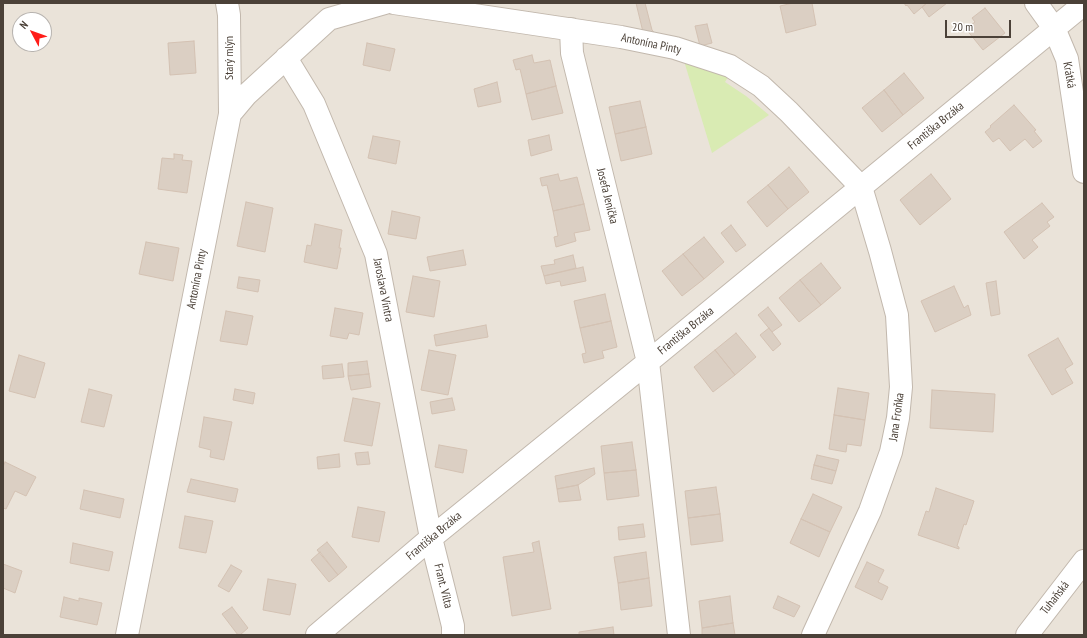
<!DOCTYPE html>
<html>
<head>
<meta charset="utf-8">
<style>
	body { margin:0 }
	#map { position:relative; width:1087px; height:638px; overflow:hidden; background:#f6f1eb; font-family:"PT Sans Narrow",sans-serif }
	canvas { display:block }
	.frame { position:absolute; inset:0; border:4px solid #4b4138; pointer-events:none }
	.north { position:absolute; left:12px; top:12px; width:40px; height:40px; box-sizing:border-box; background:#fff; border:1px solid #b7b3af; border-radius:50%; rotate:311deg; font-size:11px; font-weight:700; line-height:16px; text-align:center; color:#4b4138 }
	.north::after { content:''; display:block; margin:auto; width:14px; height:18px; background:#ff1d19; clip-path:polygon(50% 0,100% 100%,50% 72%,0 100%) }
	.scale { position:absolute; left:945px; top:20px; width:66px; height:18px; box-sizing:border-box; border:2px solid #4b4138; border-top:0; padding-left:5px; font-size:12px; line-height:14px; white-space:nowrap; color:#4b4138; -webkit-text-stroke:3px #fff; paint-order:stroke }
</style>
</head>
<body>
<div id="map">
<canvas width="1087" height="638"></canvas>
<div class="frame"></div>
<div class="north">N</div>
<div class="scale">20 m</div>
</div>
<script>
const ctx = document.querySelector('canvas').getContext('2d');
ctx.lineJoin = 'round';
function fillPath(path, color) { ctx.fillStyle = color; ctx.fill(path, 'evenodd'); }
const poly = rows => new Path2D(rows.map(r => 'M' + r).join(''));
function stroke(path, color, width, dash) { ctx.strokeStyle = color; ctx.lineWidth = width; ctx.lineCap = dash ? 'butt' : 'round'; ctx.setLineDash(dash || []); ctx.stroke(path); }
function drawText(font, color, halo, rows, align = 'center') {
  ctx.font = font + ' "PT Sans Narrow",sans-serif'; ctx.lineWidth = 3; ctx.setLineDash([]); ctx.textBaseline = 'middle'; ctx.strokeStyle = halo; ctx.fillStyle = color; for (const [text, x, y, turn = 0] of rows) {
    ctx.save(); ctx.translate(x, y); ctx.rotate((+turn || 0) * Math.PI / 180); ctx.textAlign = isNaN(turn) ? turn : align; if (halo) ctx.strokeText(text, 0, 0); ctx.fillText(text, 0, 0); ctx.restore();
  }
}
const residential = poly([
	[3,3,1084,3,1084,635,3,635],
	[20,20,44,20,44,44,20,44]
]);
const green = poly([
	[684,61,728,77,725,82,746,96,769,115,712,153]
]);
const building = poly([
	[636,3,645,3,652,30,657,35,643,32,636,3],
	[793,3,812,3,816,25,786,33,780,6,793,3],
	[904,3,927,3,914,14,907,5,906,6,904,3],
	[927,3,947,3,929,17,922,7,927,3],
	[985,8,1005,33,983,50,966,29,975,22,972,18,985,8],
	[707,24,712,43,700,46,695,26,707,24],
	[194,41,196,73,170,75,168,43,194,41],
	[367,43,395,49,390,71,363,65,367,43],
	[532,55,534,63,550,60,556,86,526,94,520,69,516,70,513,60,532,55],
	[904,73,924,98,903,115,884,90,904,73],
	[497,82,501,102,478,107,474,89,497,82],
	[556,86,563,113,532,120,526,94,556,86],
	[884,90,903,115,882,132,862,108,884,90],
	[640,101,646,127,615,134,609,107,640,101],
	[1014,105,1036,130,1034,131,1042,141,1033,148,1025,139,1010,151,999,138,993,142,985,132,991,127,990,126,1014,105],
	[646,127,652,154,621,161,615,134,646,127],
	[549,135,552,150,531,156,528,140,549,135],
	[373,136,400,141,396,164,368,158,373,136],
	[174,154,183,155,182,160,192,161,187,193,158,189,162,158,174,159,174,154],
	[789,167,809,192,788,209,768,185,789,167],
	[558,174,560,181,577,177,584,204,553,211,547,185,542,186,540,178,558,174],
	[931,174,951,199,920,225,900,200,931,174],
	[768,185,788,209,767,227,747,202,768,185],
	[246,202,273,208,265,252,237,246,246,202],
	[1042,203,1054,217,1047,222,1050,226,1032,240,1038,247,1024,259,1004,232,1042,203],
	[584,204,590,230,574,233,576,241,556,247,554,237,558,236,553,211,584,204],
	[392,211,420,217,416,239,388,234,392,211],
	[315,224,342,230,339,248,341,248,337,269,304,262,307,245,311,246,315,224],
	[731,225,746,245,736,252,721,233,731,225],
	[704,237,724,262,704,279,683,254,704,237],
	[146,242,179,248,173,281,139,274,146,242],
	[463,250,466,265,430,271,427,257,463,250],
	[683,254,704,279,682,296,662,271,683,254],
	[573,255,576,268,544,276,541,266,555,264,554,260,573,255],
	[821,263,841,288,821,305,800,280,821,263],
	[583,267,586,281,561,286,560,281,546,284,544,276,583,267],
	[413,276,440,281,434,317,406,312,413,276],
	[239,277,260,280,258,292,237,288,239,277],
	[800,280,821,305,799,322,779,298,800,280],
	[996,281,1000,314,991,316,986,283,996,281],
	[954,286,964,308,968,305,971,315,935,332,921,301,954,286],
	[605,294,611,321,580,328,574,301,605,294],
	[768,307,782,325,772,332,758,315,768,307],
	[335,308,363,313,359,335,349,333,347,339,330,336,335,308],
	[226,311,253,316,247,345,220,341,226,311],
	[611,321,617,347,602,351,604,358,584,363,582,354,586,353,580,328,611,321],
	[486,325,488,337,436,346,434,335,486,325],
	[769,328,781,344,773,351,760,335,769,328],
	[736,333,756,357,735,375,715,350,736,333],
	[1058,338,1073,364,1065,369,1073,383,1052,395,1028,355,1058,338],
	[429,350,456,355,448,395,421,390,429,350],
	[715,350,735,375,713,392,694,367,715,350],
	[19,355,45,363,35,398,9,391,19,355],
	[367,361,369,374,348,376,348,363,367,361],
	[342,364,344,377,323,379,322,366,342,364],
	[369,374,371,387,351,390,348,376,369,374],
	[838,388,869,393,865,420,834,415,838,388],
	[89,389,112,395,104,427,81,422,89,389],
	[235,389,255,393,253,404,233,400,235,389],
	[932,390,995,394,993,432,930,428,932,390],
	[353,398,380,403,372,446,344,441,353,398],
	[452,398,455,410,432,414,430,402,452,398],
	[834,415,865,420,861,446,847,444,846,452,829,449,834,415],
	[204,417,232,422,224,460,210,457,211,450,199,447,204,417],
	[632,442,636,470,604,473,601,446,632,442],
	[439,445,467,450,463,473,435,467,439,445],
	[368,452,370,464,357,465,355,453,368,452],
	[339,454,340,467,318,469,317,457,339,454],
	[817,455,839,460,836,471,814,465,817,455],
	[5,462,36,477,26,496,15,491,6,509,3,508,3,467,5,462],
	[814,465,836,471,832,484,811,479,814,465],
	[594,468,595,474,578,485,557,489,555,476,594,468],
	[636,470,639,496,607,500,604,473,636,470],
	[191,479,238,489,235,502,187,492,191,479],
	[578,485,581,500,559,502,557,489,578,485],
	[716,487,720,514,688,518,685,491,716,487],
	[936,488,974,501,966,525,964,524,957,546,959,547,959,549,918,535,926,511,929,512,936,488],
	[84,490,124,499,120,518,80,509,84,490],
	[813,494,842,507,830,532,801,519,813,494],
	[358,507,385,512,379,542,352,537,358,507],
	[720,514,723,541,691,545,688,518,720,514],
	[185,516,213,521,206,553,179,548,185,516],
	[801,519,830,532,819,557,790,543,801,519],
	[643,524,645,537,619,540,618,527,643,524],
	[539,541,551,609,512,616,503,557,534,552,532,543,539,541],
	[327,542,347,567,338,575,317,550,327,542],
	[73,543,113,552,109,571,70,563,73,543],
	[320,552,338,575,329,582,311,560,320,552],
	[646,552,649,578,618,583,614,557,646,552],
	[867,562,884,570,878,582,888,587,882,600,855,587,867,562],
	[3,564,22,571,15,593,3,588,3,564],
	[231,565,242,571,229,592,218,586,231,565],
	[649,578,652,606,621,610,618,583,649,578],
	[268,579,296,584,290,615,263,610,268,579],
	[730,596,733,623,702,628,699,601,730,596],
	[778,596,800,606,794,617,773,608,778,596],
	[64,597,79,601,79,598,102,603,97,625,60,617,64,597],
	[232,607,248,628,240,635,238,635,222,614,232,607],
	[733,623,735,635,702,635,702,628,733,623],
	[613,627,614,635,579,635,579,632,613,627]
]);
const minor = poly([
	[227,3,229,15,230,114],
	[394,3,621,37,675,48,730,66,761,86,789,112,861,187,880,251,897,315,901,387,898,418,891,452,870,511,813,635],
	[1036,3,1054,28,1067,59,1084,172],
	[571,29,572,53,648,362,679,635],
	[286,58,314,104,376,254,431,538,453,626,453,635],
	[127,635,230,114,246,95,329,19,385,3],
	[317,635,431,538,648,362,1084,4]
]);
const tertiary = poly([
	[1027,635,1084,561]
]);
const streetNames = [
	["Antonína Pinty",651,44,12],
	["Starý mlýn",230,58,-90],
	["Krátká",1069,75,80],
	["Františka Brzáka",936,126,-39],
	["Josefa Jeníčka",607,196,76],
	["Antonína Pinty",197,279,-79],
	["Jaroslava Vintra",383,290,79],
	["Františka Brzáka",686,331,-39],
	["Jana Froňka",897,417,-82],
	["Františka Brzáka",434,536,-40],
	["Frant. Vilta",443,586,76],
	["Tuhaňská",1055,598,-52]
];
fillPath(residential, '#eae3d9');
fillPath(green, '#d9ebb3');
fillPath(building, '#dbcfc3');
stroke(building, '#d4c2b3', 1);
stroke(minor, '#c2b8ad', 24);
stroke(tertiary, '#c2b8ad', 24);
stroke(minor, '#fff', 22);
stroke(tertiary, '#fff', 22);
drawText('12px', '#4b4138', '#fff', streetNames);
</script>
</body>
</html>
